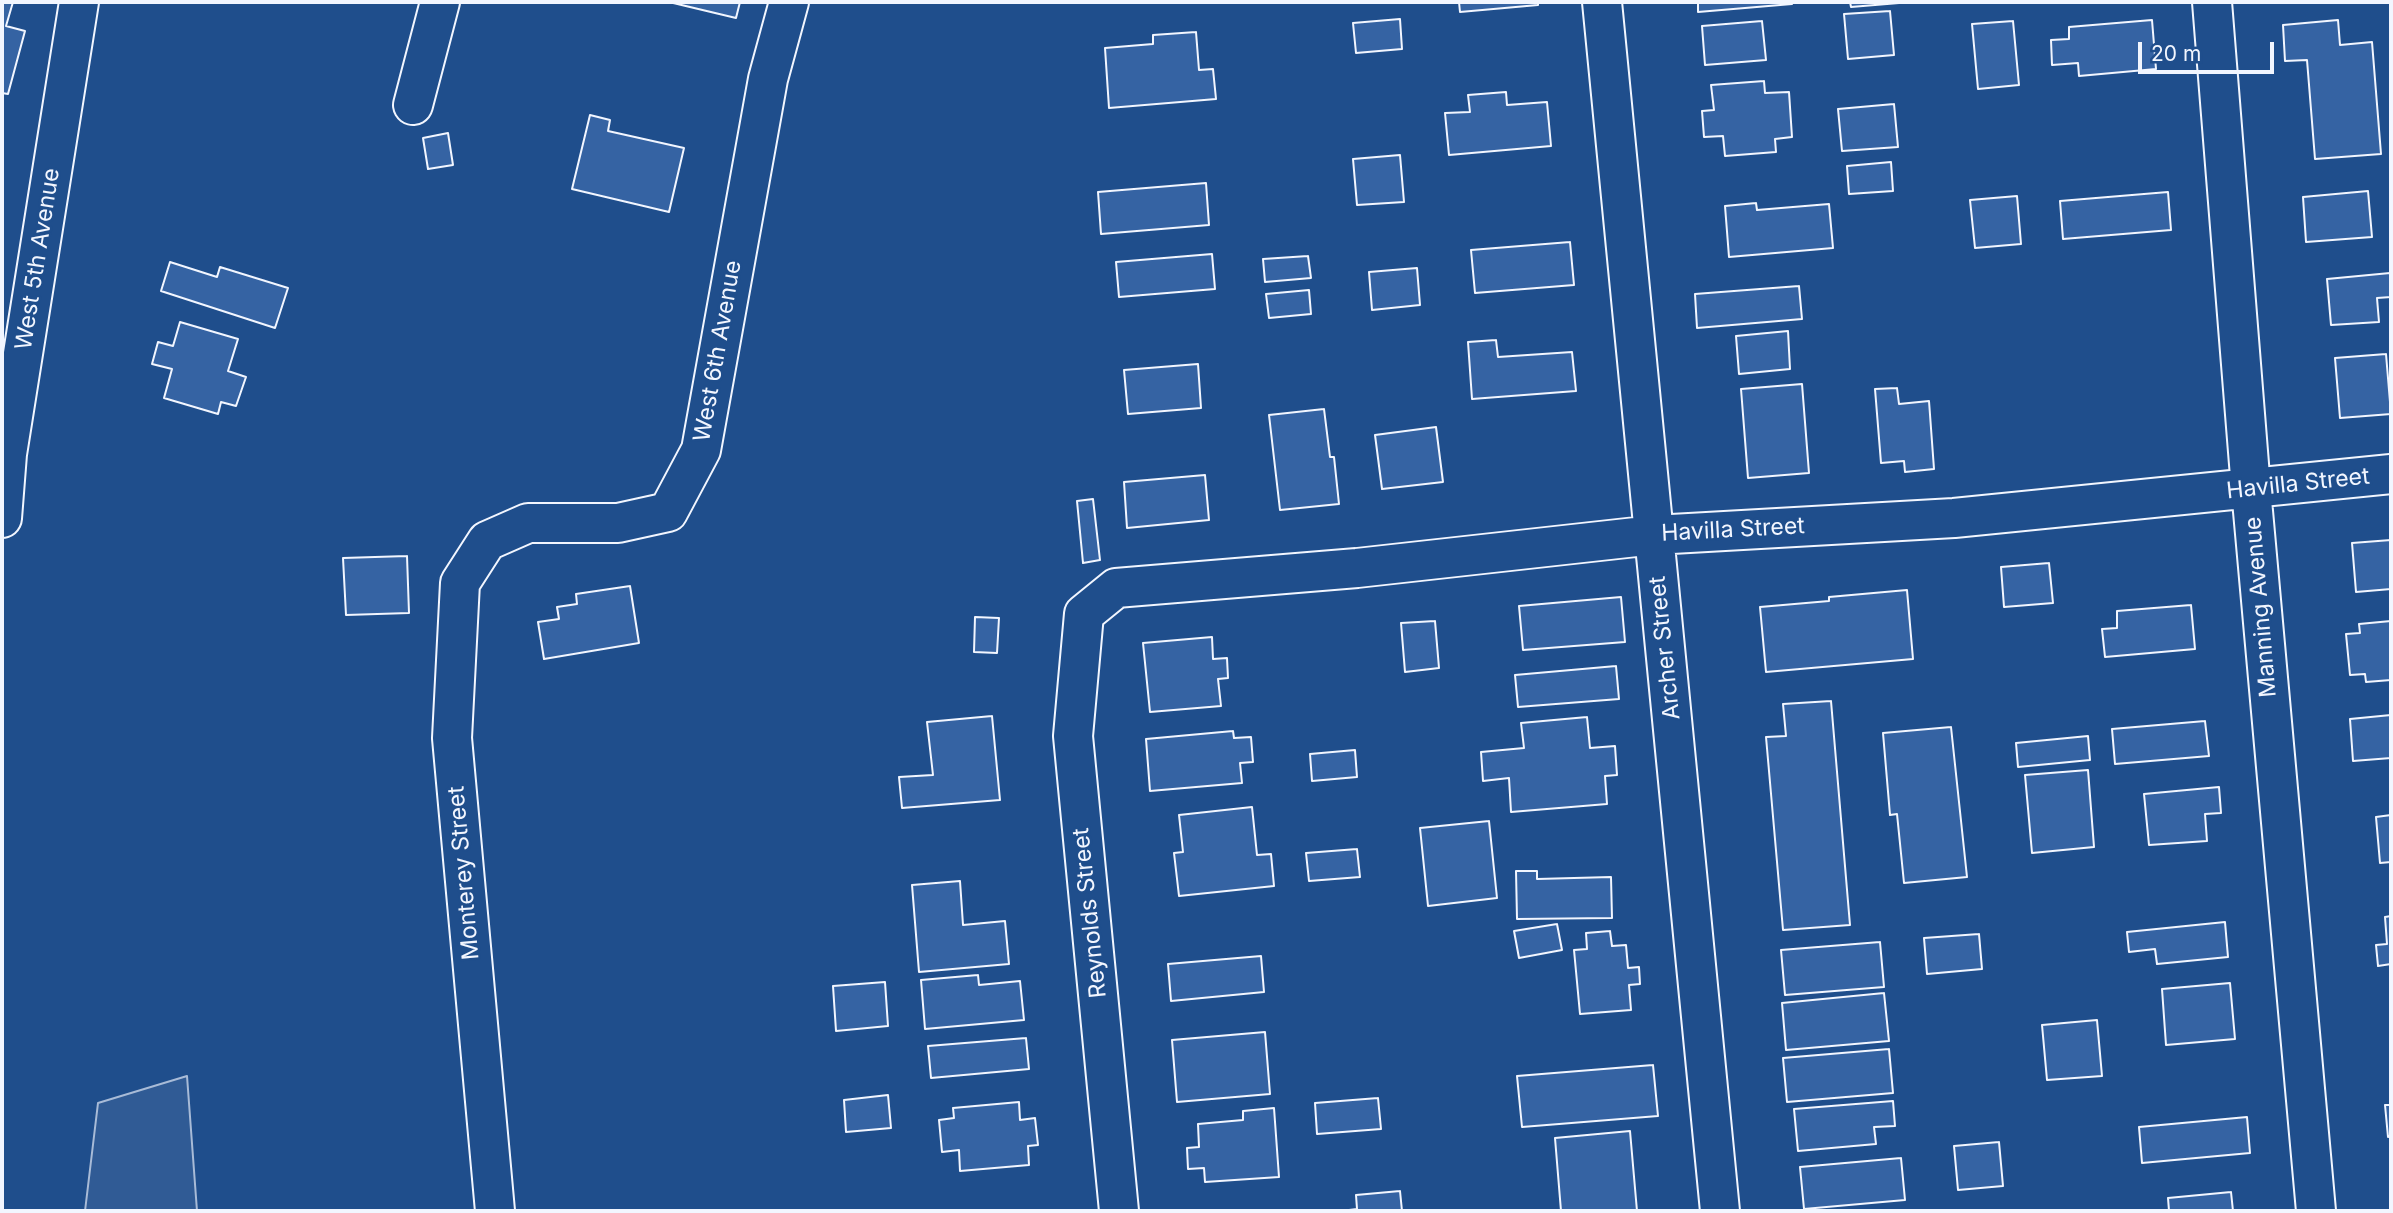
<!DOCTYPE html>
<html>
<head>
<meta charset="utf-8">
<style>
	body { margin:0 }
	#map { position:relative; width:2393px; height:1213px; overflow:hidden; background:#1f4e8c; font-family:Inter,sans-serif }
	canvas { display:block }
	.frame { position:absolute; inset:0; border:4px solid #f2f6ff; pointer-events:none }
	.scale { position:absolute; left:2138px; top:42px; width:136px; height:32px; box-sizing:border-box; border:4px solid #f2f6ff; border-top:0; padding-left:9px; font-size:21px; line-height:24px; white-space:nowrap; color:#f2f6ff; -webkit-text-stroke:5px #1f4e8c; paint-order:stroke }
</style>
</head>
<body>
<div id="map">
<canvas width="2393" height="1213"></canvas>
<div class="frame"></div>
<div class="scale">20 m</div>
</div>
<script>
const ctx = document.querySelector('canvas').getContext('2d');
ctx.lineJoin = 'round';
function fillPath(path, color) { ctx.fillStyle = color; ctx.fill(path, 'evenodd'); }
const poly = rows => new Path2D(rows.map(r => 'M' + r).join(''));
function stroke(path, color, width, dash) { ctx.strokeStyle = color; ctx.lineWidth = width; ctx.lineCap = dash ? 'butt' : 'round'; ctx.setLineDash(dash || []); ctx.stroke(path); }
function drawText(font, color, halo, rows, align = 'center') {
  ctx.font = font + ' Inter,sans-serif'; ctx.lineWidth = 5; ctx.setLineDash([]); ctx.textBaseline = 'middle'; ctx.strokeStyle = halo; ctx.fillStyle = color; for (const [text, x, y, turn = 0] of rows) {
    ctx.save(); ctx.translate(x, y); ctx.rotate((+turn || 0) * Math.PI / 180); ctx.textAlign = isNaN(turn) ? turn : align; if (halo) ctx.strokeText(text, 0, 0); ctx.fillText(text, 0, 0); ctx.restore();
  }
}
const parking = poly([
	[187,1076,197,1211,85,1211,98,1103,187,1076]
]);
const building = poly([
	[2,2,13,2,6,26,25,31,8,94,2,93,2,2],
	[669,2,740,2,736,18,669,2],
	[1459,2,1538,2,1538,5,1460,12,1459,2],
	[1698,2,1791,2,1792,4,1698,12,1698,2],
	[1850,2,1899,2,1899,3,1851,7,1850,2],
	[1890,11,1894,55,1848,59,1844,14,1890,11],
	[1400,19,1402,49,1356,53,1353,23,1400,19],
	[2152,20,2156,69,2079,76,2078,63,2052,65,2051,40,2069,39,2069,27,2152,20],
	[2338,20,2340,45,2372,42,2381,154,2315,159,2307,60,2285,61,2283,25,2338,20],
	[1762,21,1766,60,1705,65,1702,26,1762,21],
	[2013,21,2019,85,1978,89,1972,24,2013,21],
	[1196,32,1199,70,1213,69,1216,99,1109,108,1105,48,1153,44,1153,35,1196,32],
	[1764,81,1765,93,1789,92,1792,137,1775,139,1776,152,1725,156,1723,136,1704,137,1702,111,1714,110,1711,85,1764,81],
	[1506,92,1507,105,1547,102,1551,146,1449,155,1445,113,1470,112,1468,95,1506,92],
	[1894,104,1898,147,1842,151,1838,109,1894,104],
	[590,115,610,120,608,131,684,148,669,212,572,189,590,115],
	[448,133,453,165,428,169,423,138,448,133],
	[1400,155,1404,202,1357,205,1353,159,1400,155],
	[1891,162,1893,191,1849,194,1847,166,1891,162],
	[1206,183,1209,225,1101,234,1098,192,1206,183],
	[2368,191,2372,237,2306,242,2303,197,2368,191],
	[2168,192,2171,230,2063,239,2060,201,2168,192],
	[2017,196,2021,244,1975,248,1970,200,2017,196],
	[1756,203,1757,210,1829,204,1833,248,1729,257,1725,206,1756,203],
	[1570,242,1574,285,1475,293,1471,250,1570,242],
	[1212,254,1215,289,1119,297,1116,262,1212,254],
	[1308,256,1311,278,1265,282,1263,259,1308,256],
	[170,262,217,277,220,267,288,288,275,328,161,291,170,262],
	[1417,268,1420,305,1372,310,1369,272,1417,268],
	[2390,273,2391,297,2377,298,2379,322,2331,325,2327,279,2390,273],
	[1799,286,1802,319,1697,328,1695,294,1799,286],
	[1309,290,1311,314,1269,318,1266,294,1309,290],
	[180,322,238,339,228,371,246,377,236,406,221,402,218,414,164,398,172,369,152,364,158,342,173,346,180,322],
	[1788,331,1790,369,1739,374,1736,336,1788,331],
	[1496,340,1498,357,1572,352,1576,391,1472,399,1468,342,1496,340],
	[2386,354,2391,414,2340,418,2335,358,2386,354],
	[1198,364,1201,408,1128,414,1124,370,1198,364],
	[1802,384,1809,473,1748,478,1741,389,1802,384],
	[1897,388,1899,404,1929,401,1934,469,1905,472,1904,461,1881,463,1875,389,1897,388],
	[1324,409,1330,457,1334,457,1339,504,1280,510,1269,415,1324,409],
	[1436,427,1443,482,1382,489,1375,435,1436,427],
	[1205,475,1209,520,1127,528,1124,482,1205,475],
	[1093,499,1100,560,1083,563,1077,501,1093,499],
	[2391,540,2391,589,2356,592,2352,543,2391,540],
	[407,556,409,613,346,615,343,558,407,556],
	[2049,563,2053,603,2004,607,2001,567,2049,563],
	[630,586,639,643,544,659,538,622,559,619,557,607,577,604,576,594,630,586],
	[1907,590,1913,659,1766,672,1760,607,1829,601,1829,597,1907,590],
	[1621,597,1625,642,1523,650,1519,606,1621,597],
	[2191,605,2195,649,2105,657,2102,629,2117,628,2117,611,2191,605],
	[975,617,999,618,997,653,974,652,975,617],
	[1435,621,1439,668,1405,672,1401,623,1435,621],
	[2391,621,2391,680,2366,682,2365,674,2350,675,2346,634,2360,633,2359,624,2391,621],
	[1212,637,1213,659,1227,658,1228,678,1218,679,1221,706,1150,712,1143,643,1212,637],
	[1616,666,1619,699,1518,707,1515,675,1616,666],
	[1831,701,1850,925,1783,930,1766,737,1786,736,1783,704,1831,701],
	[2391,715,2391,758,2353,761,2350,719,2391,715],
	[992,716,1000,800,902,808,899,777,933,775,927,722,992,716],
	[1587,717,1590,748,1615,746,1617,775,1605,776,1607,804,1511,812,1509,778,1483,781,1481,752,1524,748,1521,723,1587,717],
	[2205,721,2209,756,2115,764,2112,729,2205,721],
	[1951,727,1967,877,1904,883,1897,814,1890,815,1883,733,1951,727],
	[1233,731,1234,738,1251,737,1253,762,1240,763,1242,783,1150,791,1146,739,1233,731],
	[2088,736,2090,760,2018,767,2016,743,2088,736],
	[1355,750,1357,777,1312,781,1310,754,1355,750],
	[2088,770,2094,847,2032,853,2025,775,2088,770],
	[2219,787,2221,813,2205,814,2207,841,2149,845,2144,794,2219,787],
	[1252,807,1257,855,1271,854,1274,886,1179,896,1174,853,1183,852,1179,815,1252,807],
	[2391,815,2391,862,2380,863,2376,817,2391,815],
	[1489,821,1497,898,1428,906,1420,828,1489,821],
	[1357,849,1360,877,1309,881,1306,853,1357,849],
	[1516,871,1537,871,1537,879,1611,877,1612,918,1517,919,1516,871],
	[960,881,963,925,1005,921,1009,964,919,972,912,885,960,881],
	[2391,916,2391,971,2391,964,2378,966,2376,945,2387,944,2385,917,2391,916],
	[2225,922,2228,957,2157,964,2155,949,2129,952,2127,932,2225,922],
	[1557,924,1562,950,1519,958,1514,931,1557,924],
	[1610,931,1612,946,1626,945,1628,968,1639,967,1640,984,1629,985,1631,1010,1580,1014,1574,950,1587,949,1586,933,1610,931],
	[1979,934,1982,969,1927,974,1924,938,1979,934],
	[1880,942,1884,987,1785,995,1781,950,1880,942],
	[1261,956,1264,992,1171,1001,1168,964,1261,956],
	[978,975,979,985,1020,981,1024,1020,925,1029,921,980,978,975],
	[885,982,888,1026,836,1031,833,986,885,982],
	[2230,983,2235,1039,2166,1045,2162,989,2230,983],
	[1884,993,1889,1041,1786,1050,1782,1003,1884,993],
	[2097,1020,2102,1076,2047,1080,2042,1025,2097,1020],
	[1265,1032,1270,1094,1177,1102,1172,1040,1265,1032],
	[1026,1038,1029,1069,931,1078,928,1046,1026,1038],
	[1889,1049,1893,1093,1787,1102,1783,1058,1889,1049],
	[1653,1065,1658,1116,1522,1127,1517,1076,1653,1065],
	[888,1095,891,1128,846,1132,844,1100,888,1095],
	[1378,1098,1381,1129,1317,1134,1315,1103,1378,1098],
	[1893,1101,1895,1126,1874,1127,1876,1144,1798,1151,1794,1109,1893,1101],
	[1019,1102,1020,1120,1035,1118,1038,1145,1028,1146,1029,1165,960,1171,959,1150,942,1152,939,1120,954,1118,953,1108,1019,1102],
	[2385,1105,2391,1105,2391,1136,2388,1137,2385,1105],
	[1274,1108,1279,1177,1205,1182,1204,1168,1188,1169,1187,1148,1199,1147,1198,1124,1243,1120,1243,1111,1274,1108],
	[2247,1117,2250,1153,2142,1163,2139,1127,2247,1117],
	[1630,1131,1637,1211,1561,1211,1555,1138,1630,1131],
	[1999,1142,2003,1186,1958,1190,1954,1146,1999,1142],
	[1901,1158,1905,1200,1804,1209,1800,1167,1901,1158],
	[1400,1191,1402,1211,1341,1211,1357,1209,1356,1195,1400,1191],
	[2231,1192,2233,1211,2169,1211,2168,1198,2231,1192]
]);
const minor = poly([
	[1602,2,1720,1211],
	[2212,2,2251,489,2316,1211],
	[413,105,440,2],
	[495,1211,452,738,460,583,487,541,528,523,618,523,668,512,701,450,768,79,789,2],
	[1119,1211,1073,736,1084,614,1116,588,1357,568,1654,535,1954,518,2391,474]
]);
const major = poly([
	[2,518,7,454,79,2]
]);
const streetNames = [
	["West 5th Avenue",38,259,-81],
	["West 6th Avenue",718,351,-80],
	["Havilla Street",2298,484,-6],
	["Havilla Street",1733,530,-3],
	["Manning Avenue",2261,607,-95],
	["Archer Street",1665,648,-96],
	["Monterey Street",464,873,-95],
	["Reynolds Street",1090,913,-96]
];
fillPath(parking, '#305b95');
stroke(parking, '#a8bbd7', 2);
fillPath(building, '#3563a3');
stroke(building, '#f2f6ff', 2);
stroke(minor, '#f2f6ff', 42);
stroke(major, '#f2f6ff', 42);
stroke(minor, '#1f4e8c', 38);
stroke(major, '#1f4e8c', 38);
drawText('23px', '#f2f6ff', '#1f4e8c', streetNames);
</script>
</body>
</html>
